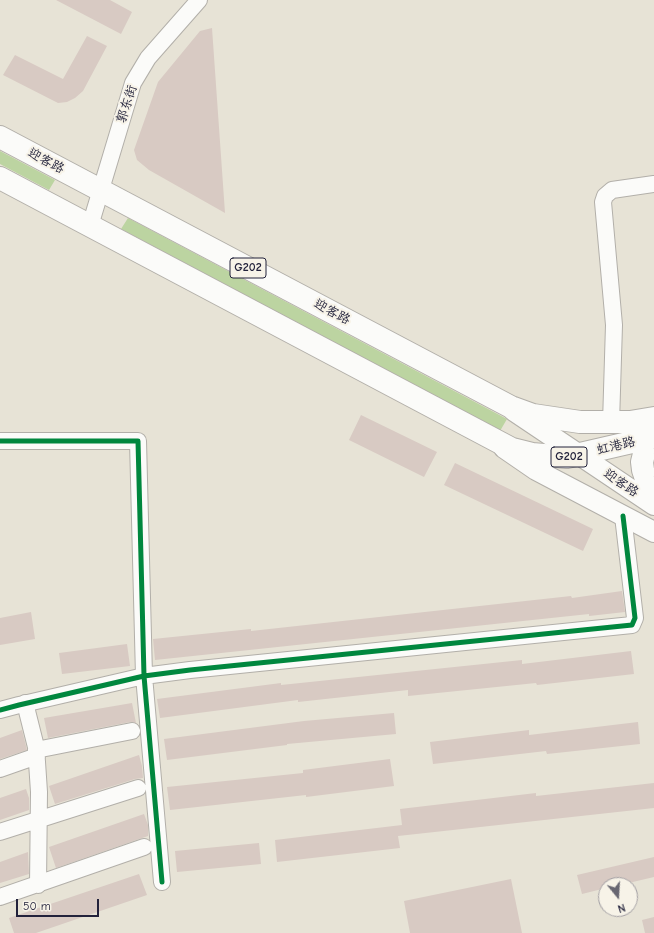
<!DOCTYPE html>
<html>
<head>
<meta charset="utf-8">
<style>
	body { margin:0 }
	#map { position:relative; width:654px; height:933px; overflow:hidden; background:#e7e3d6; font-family:"Comic Neue",sans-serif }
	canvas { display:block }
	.north { position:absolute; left:598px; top:877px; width:40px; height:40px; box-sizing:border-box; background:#f7f3e8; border:1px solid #a29fa3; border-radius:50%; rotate:162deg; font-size:11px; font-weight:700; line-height:16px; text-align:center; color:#22223b }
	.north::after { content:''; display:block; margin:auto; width:14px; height:18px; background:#676671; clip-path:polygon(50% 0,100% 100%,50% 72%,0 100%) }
	.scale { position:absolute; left:16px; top:899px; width:83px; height:18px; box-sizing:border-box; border:2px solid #22223b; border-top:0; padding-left:5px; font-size:12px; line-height:14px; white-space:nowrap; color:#22223b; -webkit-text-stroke:3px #f7f3e8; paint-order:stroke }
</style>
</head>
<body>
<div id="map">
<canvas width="654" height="933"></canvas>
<div class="north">N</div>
<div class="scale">50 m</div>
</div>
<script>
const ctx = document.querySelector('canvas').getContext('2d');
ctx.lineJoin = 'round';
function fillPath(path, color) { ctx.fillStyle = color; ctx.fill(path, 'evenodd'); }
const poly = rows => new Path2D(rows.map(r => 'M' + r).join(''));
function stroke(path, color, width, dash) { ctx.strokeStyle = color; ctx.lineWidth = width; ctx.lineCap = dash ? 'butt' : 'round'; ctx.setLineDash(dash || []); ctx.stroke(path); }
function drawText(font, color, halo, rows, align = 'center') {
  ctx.font = font + ' "Comic Neue","LXGW WenKai TC",sans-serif'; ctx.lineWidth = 4; ctx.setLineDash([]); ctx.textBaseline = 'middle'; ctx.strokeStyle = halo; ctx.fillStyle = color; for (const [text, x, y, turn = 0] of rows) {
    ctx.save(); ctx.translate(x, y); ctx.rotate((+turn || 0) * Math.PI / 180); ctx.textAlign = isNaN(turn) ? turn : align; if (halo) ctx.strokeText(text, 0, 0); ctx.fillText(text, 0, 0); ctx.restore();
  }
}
const green = poly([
	[0,151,55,180,49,190,0,164],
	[128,218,507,419,500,431,121,229]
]);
const building = poly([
	[56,0,110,0,132,12,121,34],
	[212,28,225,213,149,170,137,160,134,150,158,82,200,31],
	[87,36,107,46,83,91,75,98,67,102,58,103,3,75,15,55,63,79],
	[361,415,437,452,424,477,349,440],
	[455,463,593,529,583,551,444,485],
	[622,591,625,612,589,616,589,614,155,660,153,639,251,629,251,631,571,596,572,598],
	[31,612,35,639,0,645,0,618],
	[127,644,130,666,62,674,59,653],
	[631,651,634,674,537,685,536,683,408,696,408,690,298,702,298,700,160,718,157,699,281,683,281,685,522,660,522,664],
	[132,703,136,723,130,722,48,738,44,718],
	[394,713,396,734,287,744,287,745,167,760,164,739,304,721],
	[638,722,640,744,547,754,546,751,433,764,430,742,529,730,529,735],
	[22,730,27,750,0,759,0,738],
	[139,755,142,766,143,778,135,779,55,804,49,786],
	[390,759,394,786,306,797,306,795,170,810,167,787,303,773,303,770],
	[654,783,654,808,398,836,400,848,277,862,275,840,402,825,400,809,536,793,536,796],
	[26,789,29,798,29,810,0,820,0,798],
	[144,814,148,825,148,836,56,868,49,847],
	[259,843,261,864,177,872,175,851],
	[28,852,29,874,0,883,0,862],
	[654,857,654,877,620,885,606,885,606,888,582,894,577,875],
	[139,874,147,895,36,933,14,933,9,918],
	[511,879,522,933,410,933,404,901],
	[654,917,654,933,645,933,642,920]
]);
const minor = poly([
	[90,226,133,83,148,58,199,0],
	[611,423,614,325,603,202,605,196,612,190,654,184],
	[0,441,138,441,144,676,162,882],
	[25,703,36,747,39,792,38,885],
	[0,710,19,705,144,676,190,670,632,625,635,618,623,516],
	[36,750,132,731],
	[0,769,37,756],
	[0,832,138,788],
	[0,897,144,847]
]);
const major = poly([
	[514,411,654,505],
	[504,448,536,470,654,532]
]);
const highway = poly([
	[0,137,511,407,533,415,580,422,630,422,654,418],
	[0,178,512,449,532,454,567,457,654,437],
	[654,439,646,446,642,462,643,470,646,479,654,487]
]);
const cycleway = poly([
	[0,441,138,441,144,676,162,882],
	[0,710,19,705,144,676,190,670,632,625,635,618,623,516]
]);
const shields = [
	[248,268,36],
	[569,457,36]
];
const shieldNames = [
	["G202",248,268],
	["G202",569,457]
];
const streetNames = [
	["郭东街",127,104,-72],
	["迎客路",46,161,28],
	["迎客路",332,312,28],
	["虹港路",616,446,-13],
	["迎客路",621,483,34]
];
fillPath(green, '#bcd4a1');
fillPath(building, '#d8cac3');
stroke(minor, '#b2afa9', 18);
stroke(major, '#b2afa9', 22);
stroke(highway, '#b2afa9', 24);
stroke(minor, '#fbfbf9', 16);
stroke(major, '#fbfbf9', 20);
stroke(highway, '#fbfbf9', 22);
stroke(cycleway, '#00873e', 5);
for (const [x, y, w] of shields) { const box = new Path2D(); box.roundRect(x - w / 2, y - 10, w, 20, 3); ctx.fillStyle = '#f7f3e8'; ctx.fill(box); stroke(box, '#22223b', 1); }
drawText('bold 12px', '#22223b', null, shieldNames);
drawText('13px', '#22223b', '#f7f3e8', streetNames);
</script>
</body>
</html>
